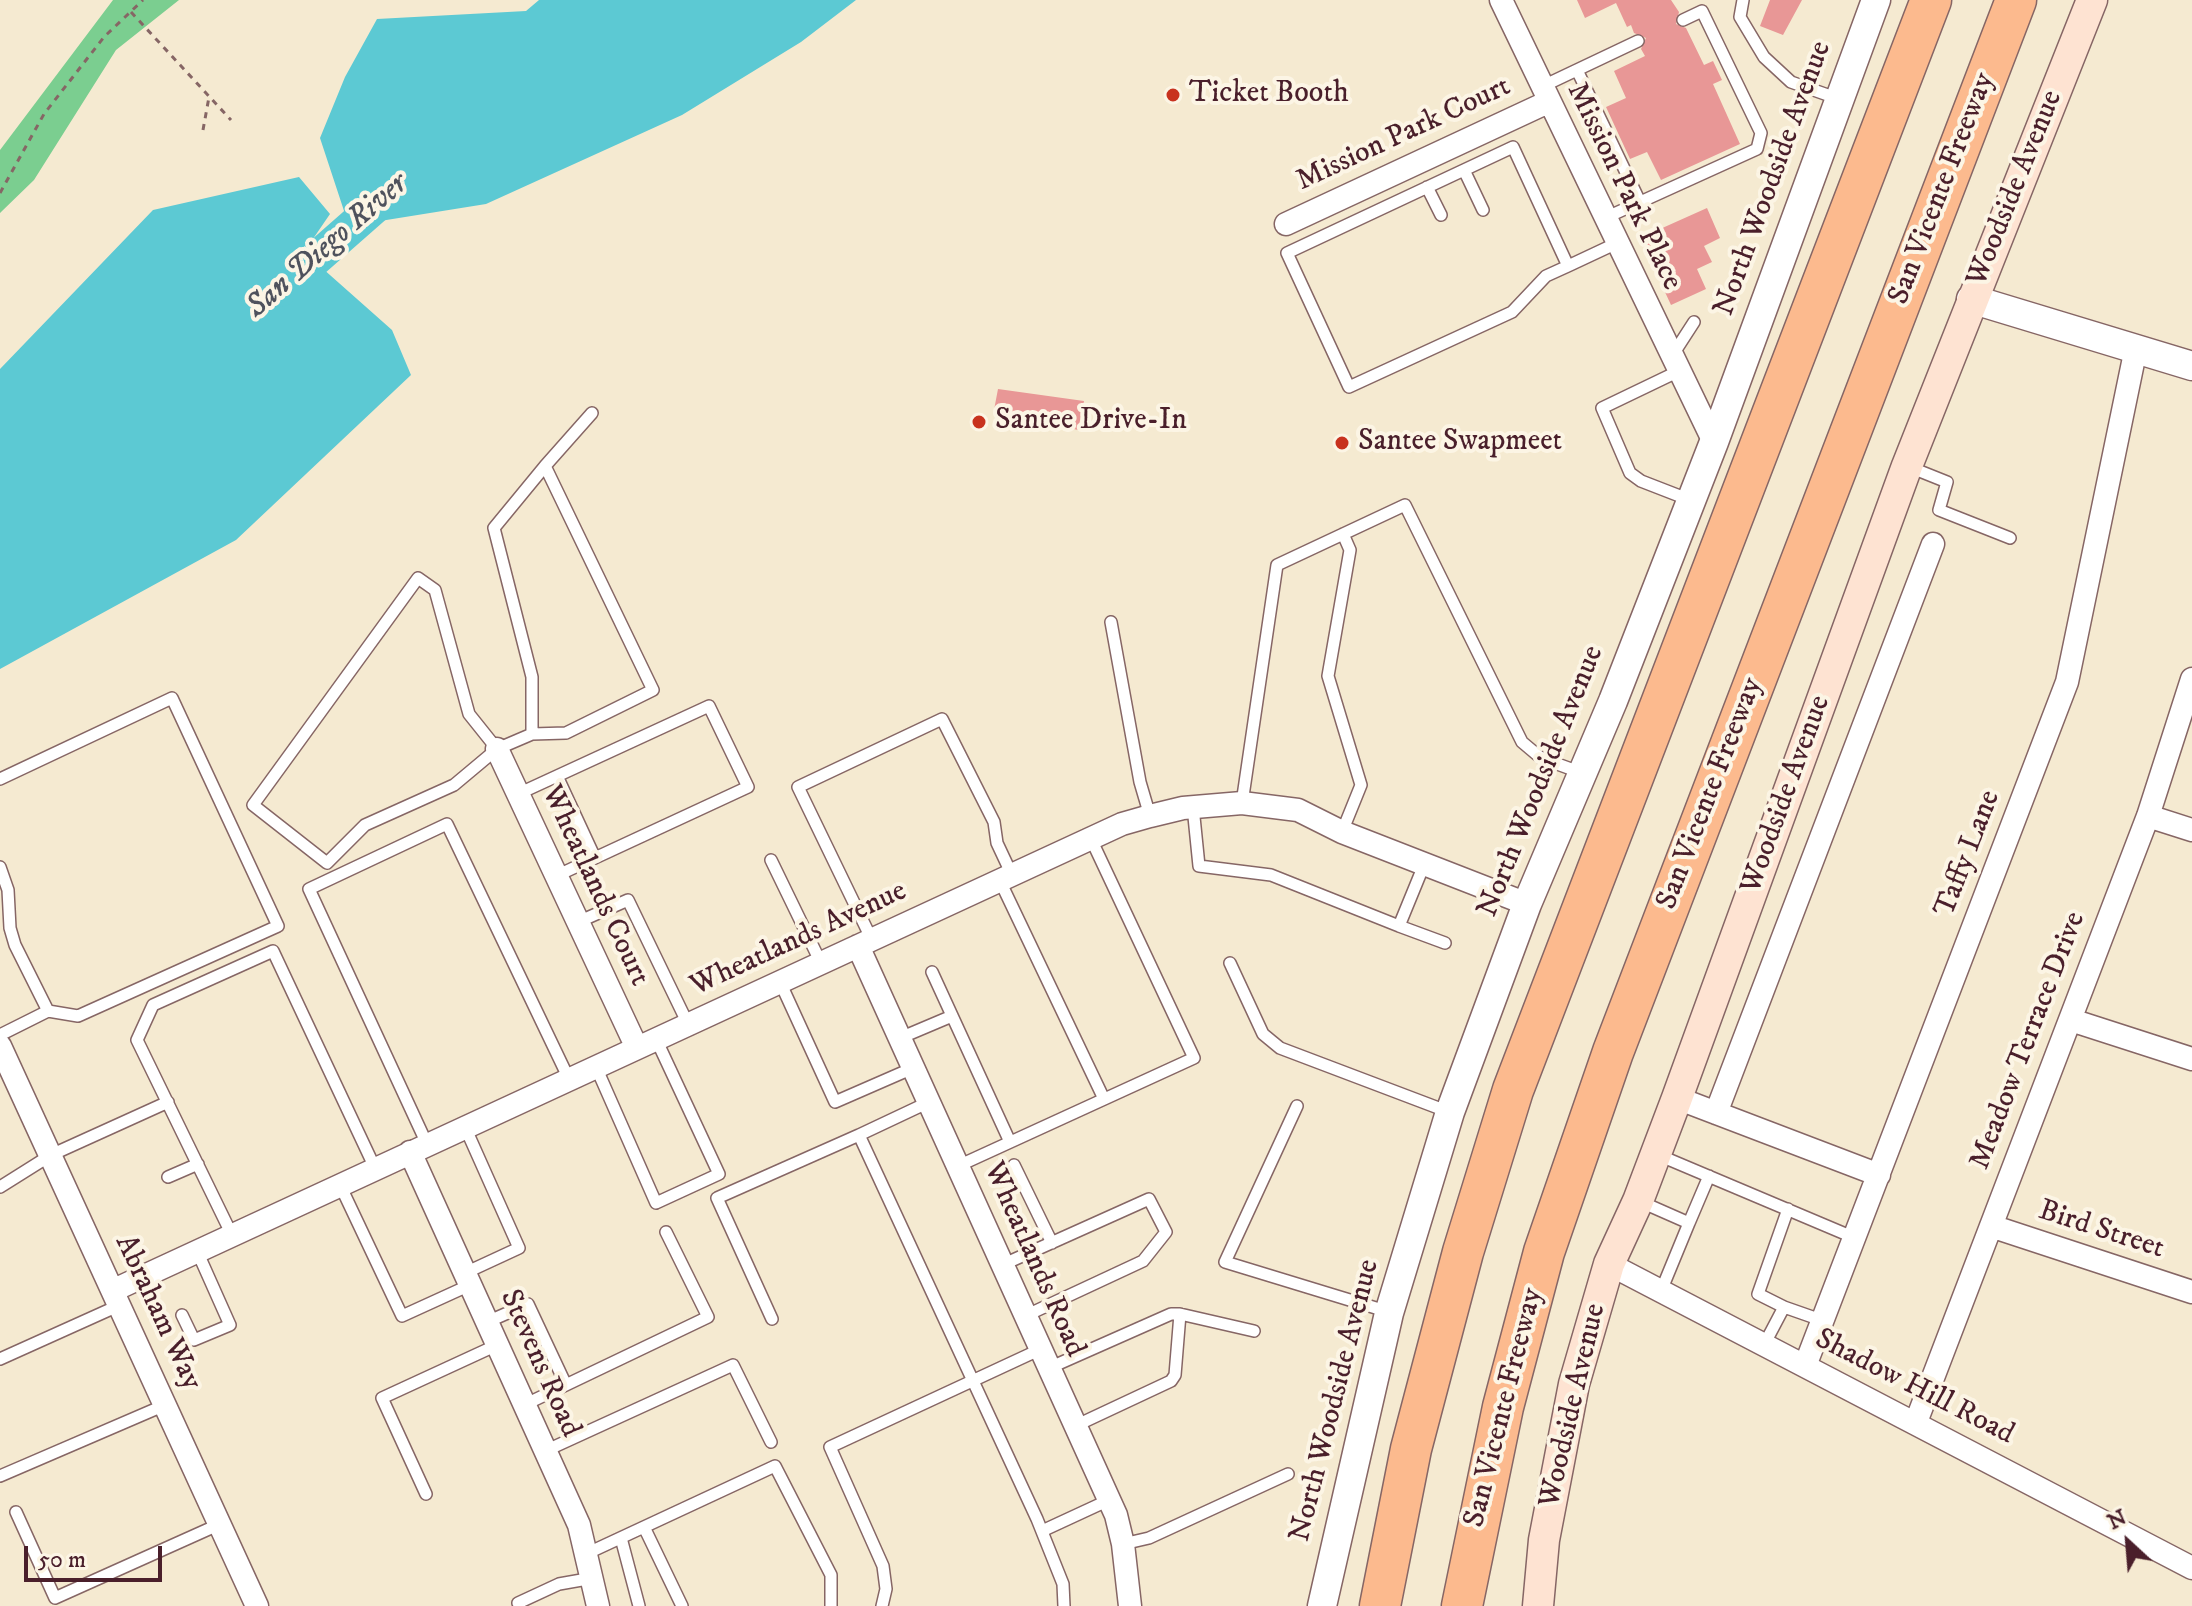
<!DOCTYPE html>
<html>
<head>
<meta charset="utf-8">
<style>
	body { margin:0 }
	#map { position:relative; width:2192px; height:1606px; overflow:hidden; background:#f5ead1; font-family:"IM FELL DW Pica",serif }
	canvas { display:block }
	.north { position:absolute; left:2088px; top:1502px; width:80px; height:80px; -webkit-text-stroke:6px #fcf5e5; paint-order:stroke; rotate:334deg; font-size:22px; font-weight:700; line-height:32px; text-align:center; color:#4a1f2b }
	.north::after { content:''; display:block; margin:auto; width:28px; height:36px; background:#4a1f2b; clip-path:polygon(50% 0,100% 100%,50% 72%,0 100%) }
	.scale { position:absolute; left:24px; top:1546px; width:138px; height:36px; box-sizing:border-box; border:4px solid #4a1f2b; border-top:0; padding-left:10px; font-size:24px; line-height:28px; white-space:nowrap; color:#4a1f2b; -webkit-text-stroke:6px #fcf5e5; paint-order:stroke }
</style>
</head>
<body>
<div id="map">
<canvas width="2192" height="1606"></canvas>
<div class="north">N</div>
<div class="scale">50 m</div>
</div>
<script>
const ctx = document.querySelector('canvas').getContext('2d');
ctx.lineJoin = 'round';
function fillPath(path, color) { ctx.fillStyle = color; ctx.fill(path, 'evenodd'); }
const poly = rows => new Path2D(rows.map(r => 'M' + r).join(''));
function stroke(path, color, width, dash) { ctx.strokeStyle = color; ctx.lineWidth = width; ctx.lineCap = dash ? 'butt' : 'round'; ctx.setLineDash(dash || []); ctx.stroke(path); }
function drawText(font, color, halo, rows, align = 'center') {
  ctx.font = font + ' "IM FELL DW Pica",serif'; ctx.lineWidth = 8; ctx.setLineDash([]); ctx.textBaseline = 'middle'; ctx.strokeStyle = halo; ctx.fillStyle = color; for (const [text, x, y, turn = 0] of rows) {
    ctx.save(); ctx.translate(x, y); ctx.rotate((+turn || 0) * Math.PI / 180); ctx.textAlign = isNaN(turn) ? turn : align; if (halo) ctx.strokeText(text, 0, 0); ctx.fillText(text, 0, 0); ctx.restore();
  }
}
const green = poly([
	[113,0,179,0,116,50,34,180,0,213,0,150]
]);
const water = poly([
	[539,0,856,0,801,42,682,115,486,204,349,226,320,138,345,77,377,19,526,11],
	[299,177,330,214,304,252,392,330,411,375,236,540,0,669,0,369,153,210]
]);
const river = poly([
	[280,290,387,196]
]);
const building = poly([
	[1577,0,1671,0,1679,12,1676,24,1686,28,1704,65,1713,61,1722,80,1713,84,1740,144,1661,180,1647,152,1630,159,1606,107,1626,98,1614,71,1645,56,1641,49,1646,38,1634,33,1631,25,1627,27,1616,3,1585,18],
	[1770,0,1802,0,1783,35,1760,26],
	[1707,208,1720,238,1704,246,1712,262,1697,269,1706,289,1671,305,1640,238],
	[998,389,1084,401,1078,430,994,410]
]);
const path = poly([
	[131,12,231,120],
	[203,130,209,97],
	[0,193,44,114,104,37,143,0]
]);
const service = poly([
	[1743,0,1740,17,1764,57,1791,82,1839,99],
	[1577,70,1640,202],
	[1541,87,1638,41],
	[1464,170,1483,210],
	[1427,187,1441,215],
	[1605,218,1757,149,1761,133,1702,11,1683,20],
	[1568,266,1513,147,1287,253,1349,387,1512,312,1546,276,1568,266,1617,243],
	[1672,356,1694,322],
	[1679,371,1602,408,1630,473,1641,481,1690,500],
	[1907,466,1947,482,1939,510,2010,538],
	[1111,622,1140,782,1150,816],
	[532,734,566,733,653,690,545,466,592,413],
	[497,749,469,714,435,590,418,578,253,805,327,863,365,825,454,785,497,749,532,734,532,677,494,528,545,466],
	[557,776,595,858],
	[0,779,172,698,278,926,78,1016,48,1011],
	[518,794,709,706,748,787,556,876],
	[1242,803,1277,565,1405,505,1522,742,1541,758,1582,773],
	[1193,807,1199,866,1271,875,1399,926],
	[1342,832,1361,785,1328,676,1350,550,1343,534],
	[771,860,821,963],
	[1424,865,1399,926,1445,943],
	[0,867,8,890,10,928,15,945,48,1011,0,1035],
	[1000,881,1104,1099],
	[578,922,628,900,688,1024],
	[872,940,798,787,942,719,994,822,997,843,1012,875],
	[1230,963,1263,1034,1280,1048,1449,1112],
	[932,972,1010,1142],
	[780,982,835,1102,913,1068],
	[900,1038,952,1016],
	[596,1067,656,1203,719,1174,656,1039],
	[929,1102,859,1135,1037,1519,1063,1584,1064,1606],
	[1297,1106,1225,1262,1389,1312],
	[465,1127,519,1248,465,1273],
	[427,1144,309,889,447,824,569,1079],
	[1656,1154,1855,1238],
	[1014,1165,1052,1243],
	[958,1166,1194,1058,1091,839],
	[168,1177,198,1164],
	[340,1185,402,1316,470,1285],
	[0,1187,51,1155,168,1102],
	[1639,1201,1689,1223,1661,1291],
	[1689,1223,1709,1176],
	[232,1235,137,1040,153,1005,273,951,375,1168],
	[1002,1265,1149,1199,1166,1232,1143,1261,1025,1316],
	[1784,1307,1824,1321],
	[1180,1314,1254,1331],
	[182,1315,194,1340,230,1325,197,1251],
	[772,1319,717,1198,859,1135],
	[487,1322,528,1304,566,1385],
	[1764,1345,1784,1307,1758,1294,1788,1209],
	[0,1359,120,1305],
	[1049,1368,1171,1314,1180,1314,1175,1375,1171,1381,1075,1426],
	[524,1405,708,1317,666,1232],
	[545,1451,733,1365,771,1442],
	[0,1476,165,1405],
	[426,1494,382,1398,497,1345],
	[16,1512,55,1598,220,1524],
	[644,1527,682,1606],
	[1042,1531,1109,1500],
	[621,1538,639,1606],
	[1123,1544,1149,1538,1288,1474],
	[588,1553,775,1466,831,1575,831,1606],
	[518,1603,559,1584,593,1578],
	[882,1606,886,1589,883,1566,830,1447,1041,1349]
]);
const minor = poly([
	[1501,0,1714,442],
	[1286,224,1548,102],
	[497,749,637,1048],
	[2148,816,2192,830],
	[858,946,1116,1515,1123,1544,1130,1606],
	[2071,1020,2192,1059],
	[0,1046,257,1606],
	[1677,1098,1879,1175],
	[1716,1113,1933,544],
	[410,1152,579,1525,598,1606],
	[1991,1226,2192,1292],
	[1609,1264,2192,1568],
	[114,1290,1122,824,1150,816,1183,808,1242,803,1298,810,1342,832,1527,904],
	[1805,1366,2067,682,2136,348],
	[1916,1422,2148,816,2192,679]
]);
const tertiary = poly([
	[1971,299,2192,366],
	[1322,1606,1389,1313,1450,1112,1527,904,1613,701,1714,442,1876,0]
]);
const secondary = poly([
	[1538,1606,1544,1540,1574,1384,1609,1264,1638,1201,1677,1098,1907,466,2092,0]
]);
const motorway = poly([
	[1380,1606,1411,1449,1463,1252,1513,1090,1931,0],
	[1462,1606,1503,1407,1544,1252,1613,1052,2016,0]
]);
const markers = [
	[1173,95,8,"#c8321e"],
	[979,422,8,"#c8321e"],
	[1342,443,8,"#c8321e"]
];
const poiNames = [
	["Ticket Booth",1189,95],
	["Santee Drive-In",995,422],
	["Santee Swapmeet",1358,443]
];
const streetNames = [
	["Mission Park Court",1404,135,-25],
	["North Woodside Avenue",1774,179,-70],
	["Mission Park Place",1623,187,64],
	["San Vicente Freeway",1943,189,-69],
	["Woodside Avenue",2016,189,-68],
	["North Woodside Avenue",1542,782,-68],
	["San Vicente Freeway",1711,794,-69],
	["Woodside Avenue",1787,795,-70],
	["Taffy Lane",1969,854,-69],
	["Wheatlands Court",594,886,65],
	["Wheatlands Avenue",799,940,-25],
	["Meadow Terrace Drive",2029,1041,-69],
	["Bird Street",2101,1231,18],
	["Wheatlands Road",1033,1260,66],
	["Abraham Way",157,1313,65],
	["Stevens Road",539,1364,66],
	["Shadow Hill Road",1914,1388,27],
	["North Woodside Avenue",1336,1401,-76],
	["Woodside Avenue",1574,1406,-77],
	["San Vicente Freeway",1505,1408,-76]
];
const waterNames = [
	["San Diego River",328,247,-41]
];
fillPath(green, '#7bce90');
fillPath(water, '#5cc9d3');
stroke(river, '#5cc9d3', 34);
fillPath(building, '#e89796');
stroke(service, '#866665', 14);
stroke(minor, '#866665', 25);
stroke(tertiary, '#866665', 31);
stroke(secondary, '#866665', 33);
stroke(motorway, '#866665', 43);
stroke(path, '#866665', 3, [6, 6]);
stroke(service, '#fff', 11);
stroke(minor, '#fff', 22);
stroke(tertiary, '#fff', 28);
stroke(secondary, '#fee3d2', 30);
stroke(motorway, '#fcba8e', 40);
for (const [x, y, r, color] of markers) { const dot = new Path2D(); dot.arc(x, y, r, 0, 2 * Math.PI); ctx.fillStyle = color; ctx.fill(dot); stroke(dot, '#fcf5e5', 3); }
drawText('30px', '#4a1f2b', '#fcf5e5', poiNames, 'left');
drawText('30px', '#4a1f2b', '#fcf5e5', streetNames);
drawText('italic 32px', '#4f525d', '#fcf5e5', waterNames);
</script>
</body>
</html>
